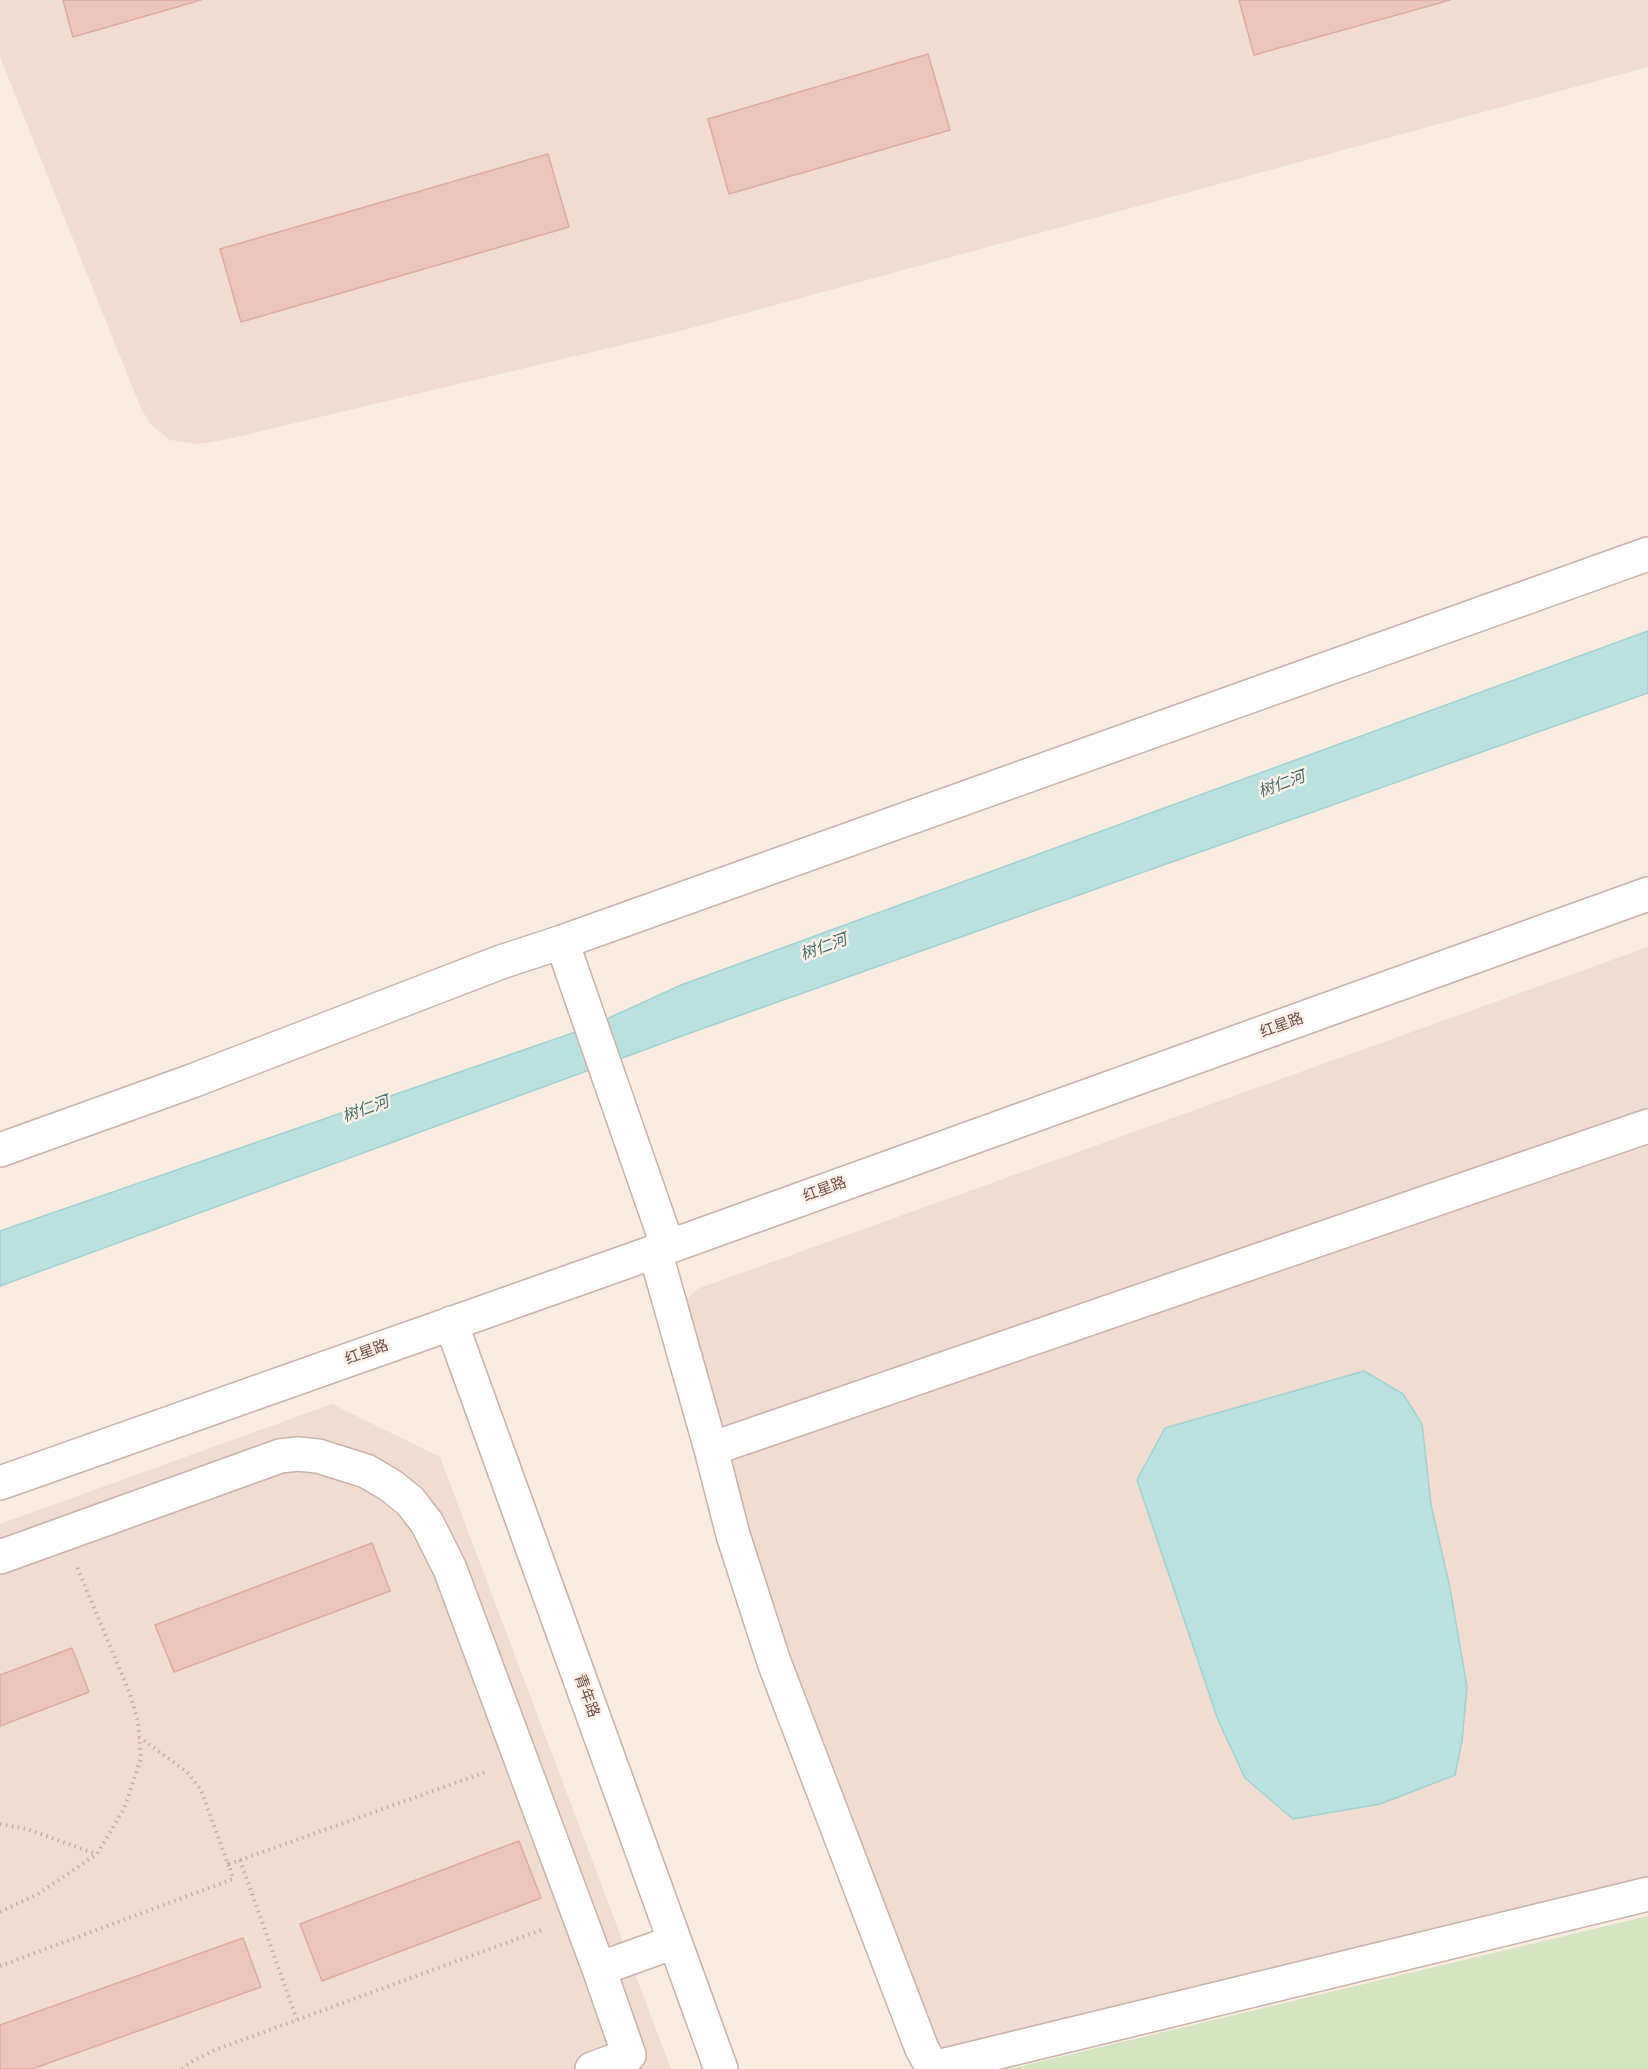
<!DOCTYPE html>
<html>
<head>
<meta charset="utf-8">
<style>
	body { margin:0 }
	canvas { display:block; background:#faece1 }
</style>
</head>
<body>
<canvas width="1648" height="2069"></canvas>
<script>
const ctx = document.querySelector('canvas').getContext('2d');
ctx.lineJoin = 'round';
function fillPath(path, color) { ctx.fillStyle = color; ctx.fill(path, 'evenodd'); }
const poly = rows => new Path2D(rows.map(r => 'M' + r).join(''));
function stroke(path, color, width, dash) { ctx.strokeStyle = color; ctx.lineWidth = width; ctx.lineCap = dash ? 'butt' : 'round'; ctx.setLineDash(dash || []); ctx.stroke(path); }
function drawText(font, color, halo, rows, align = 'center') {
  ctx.font = font + ' Roboto,"Noto Sans SC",sans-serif'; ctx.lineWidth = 5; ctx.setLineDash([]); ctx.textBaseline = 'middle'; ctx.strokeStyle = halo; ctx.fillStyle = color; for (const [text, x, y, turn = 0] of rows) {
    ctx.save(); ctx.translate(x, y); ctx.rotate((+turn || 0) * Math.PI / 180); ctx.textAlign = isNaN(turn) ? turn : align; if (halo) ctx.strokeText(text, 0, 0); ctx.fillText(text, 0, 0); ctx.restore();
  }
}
const residential = poly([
	[0,0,1648,0,1648,67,680,331,228,439,198,444,170,440,150,424,140,406,0,57],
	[1648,947,1648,1889,939,2058,742,1527,683,1303,697,1289],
	[332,1404,440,1457,671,2069,0,2069,0,1524]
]);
const green = poly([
	[1648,1916,1648,2069,1009,2069]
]);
const water = poly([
	[1648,631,1648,693,693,1032,0,1286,0,1231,587,1028,681,985,1648,631],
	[1364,1371,1403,1394,1422,1424,1431,1505,1450,1588,1467,1687,1462,1741,1455,1775,1380,1804,1293,1819,1245,1778,1218,1720,1137,1480,1165,1428,1364,1371]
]);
const building = poly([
	[63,0,201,0,73,37,63,0],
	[1239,0,1450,0,1254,55,1239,0],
	[928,54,950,130,729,194,708,119,928,54],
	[548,154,569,227,241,322,220,249,548,154],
	[372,1543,390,1591,174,1672,155,1625,372,1543],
	[72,1648,89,1692,0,1726,0,1675,72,1648],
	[519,1841,541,1898,322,1981,300,1924,519,1841],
	[243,1938,261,1987,32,2069,0,2069,0,2025,243,1938]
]);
const path = poly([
	[139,1737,187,1772,201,1790,229,1867],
	[0,1824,27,1829,96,1854],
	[240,1860,297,2020],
	[0,1912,38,1894,97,1854,124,1809,141,1758,138,1722,130,1694,77,1567],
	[0,1966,233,1879,229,1864,486,1772],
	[182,2069,191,2062,215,2050,544,1929]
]);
const minor = poly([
	[562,942,668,1247],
	[0,1150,192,1081,501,962,562,942,1648,554],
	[655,1251,711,1449,733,1535,774,1662,922,2049,933,2068,1648,1894],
	[451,1323,721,2069],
	[711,1449,1648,1126],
	[0,1483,668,1247,1648,894],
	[0,1557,280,1456,298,1454,318,1456,366,1471,390,1485,410,1501,427,1523,450,1569,599,1969,674,1942],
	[592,2069,629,2055,599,1969]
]);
const streetNames = [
	["红星路",1282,1026,-20],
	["红星路",825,1190,-20],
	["红星路",367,1353,-20],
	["青年路",586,1696,70]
];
const waterNames = [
	["树仁河",1282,785,-20],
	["树仁河",824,948,-20],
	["树仁河",366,1110,-20]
];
fillPath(residential, '#f0dcd0');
fillPath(green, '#d6e5c1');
fillPath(water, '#b8e1e0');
stroke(water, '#9fd2d1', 1.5);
fillPath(building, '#edc6bb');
stroke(building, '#deab9d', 1.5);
stroke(minor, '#c9b2a9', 36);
stroke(path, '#d1aa9f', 4, [1.5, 4.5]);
stroke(minor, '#fff', 33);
drawText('15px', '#6e514a', '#fdf0e7', streetNames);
drawText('italic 16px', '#407372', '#fdf0e7', waterNames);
</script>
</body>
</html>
